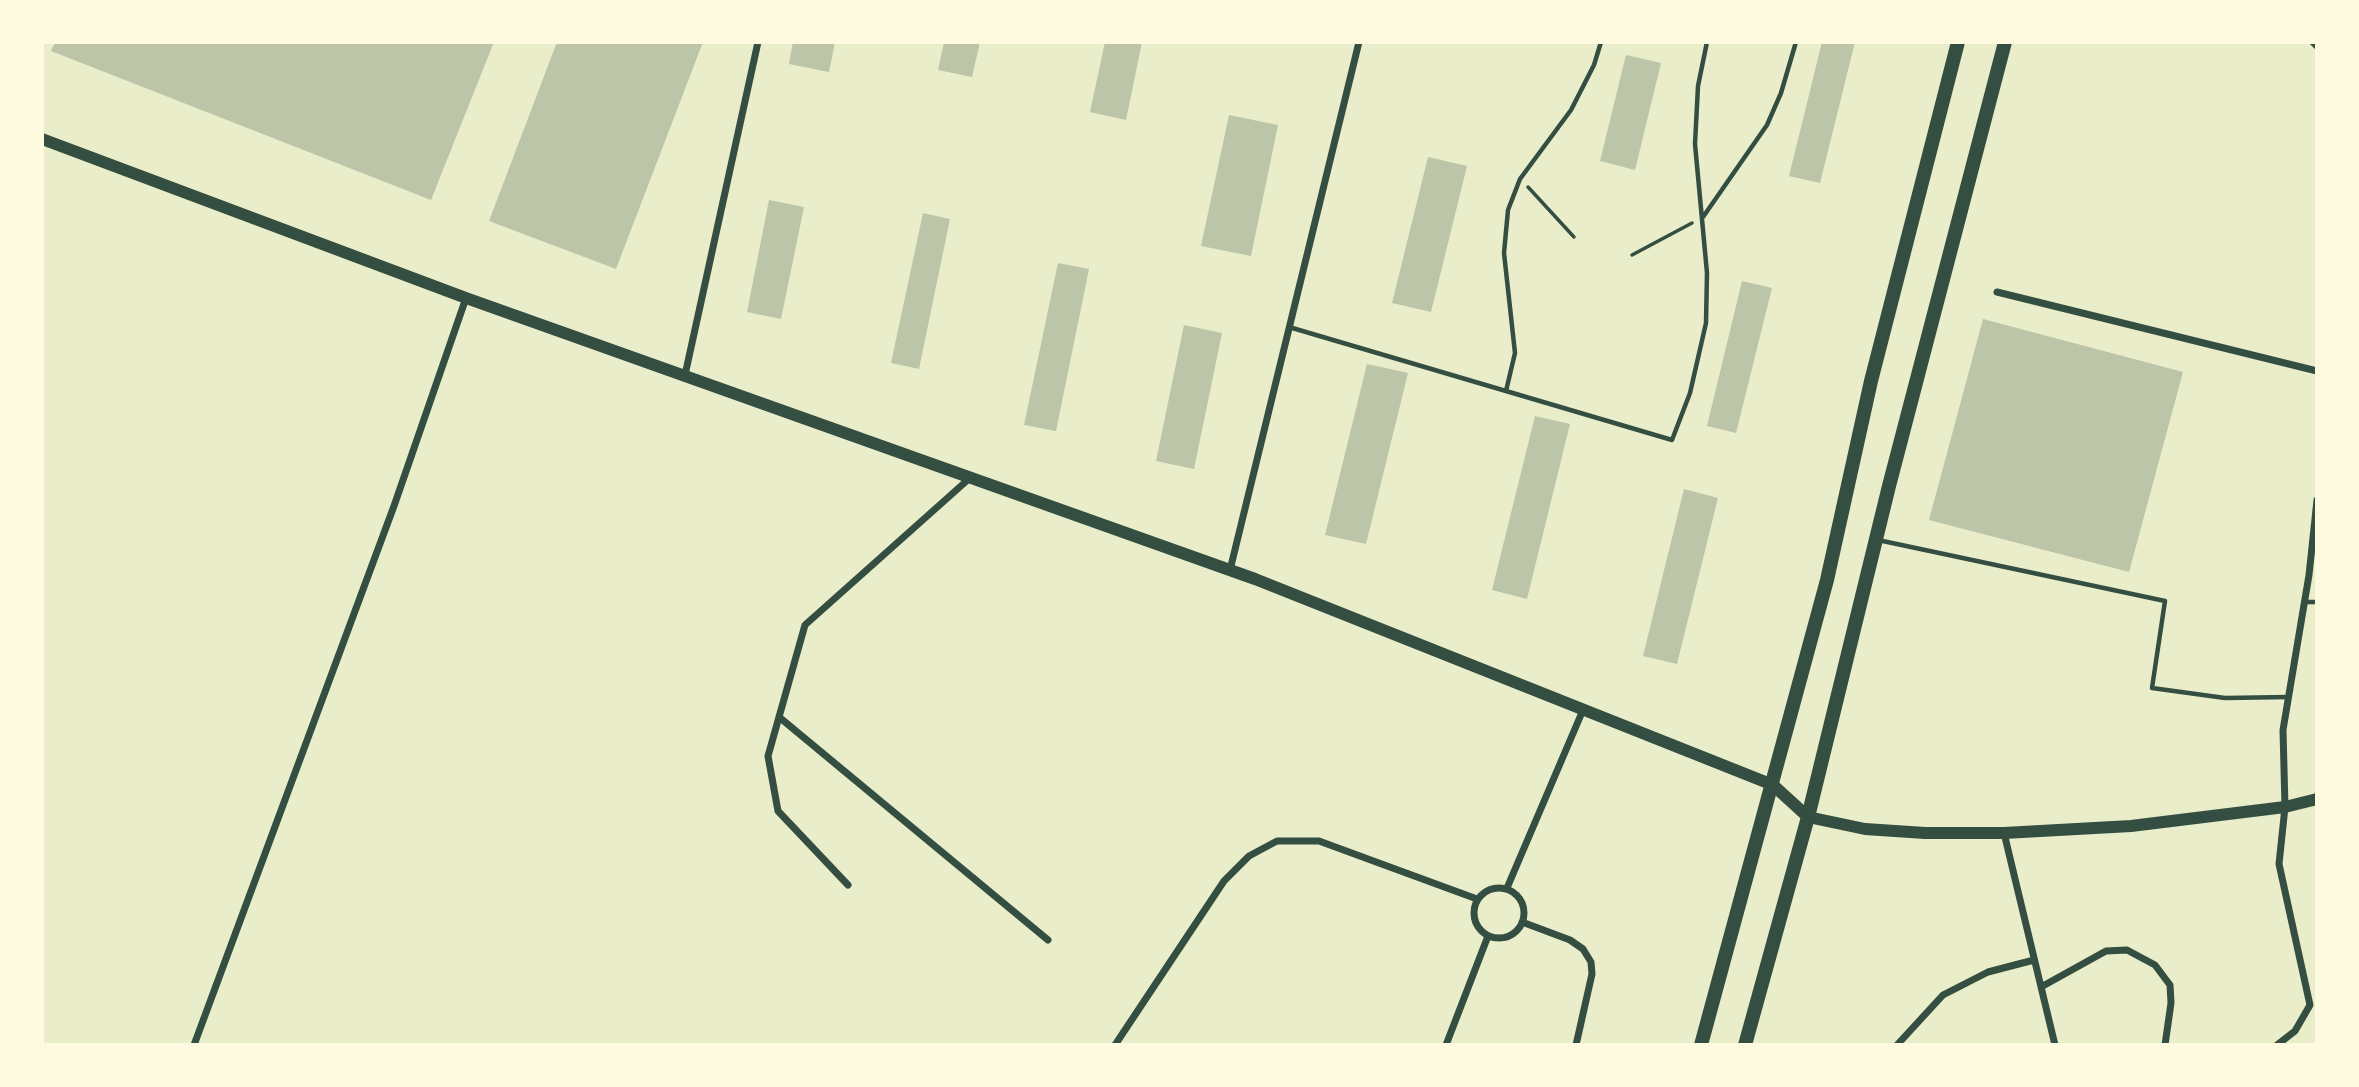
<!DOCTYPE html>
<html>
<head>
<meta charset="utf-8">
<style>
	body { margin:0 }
	#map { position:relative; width:2359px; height:1087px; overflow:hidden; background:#e9edc9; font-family:"IBM Plex Sans",sans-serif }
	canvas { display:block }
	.frame { position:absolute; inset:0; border:44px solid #fefae0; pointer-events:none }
</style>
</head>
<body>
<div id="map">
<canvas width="2359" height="1087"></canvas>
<div class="frame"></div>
</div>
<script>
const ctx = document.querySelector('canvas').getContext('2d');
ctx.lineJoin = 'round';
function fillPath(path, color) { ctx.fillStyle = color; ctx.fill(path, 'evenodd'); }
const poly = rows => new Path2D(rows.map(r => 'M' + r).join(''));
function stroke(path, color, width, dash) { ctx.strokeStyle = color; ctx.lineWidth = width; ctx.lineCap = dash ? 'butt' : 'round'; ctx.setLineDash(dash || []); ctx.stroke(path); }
const building = poly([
	[55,42,494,42,431,200,51,51],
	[557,42,703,42,616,269,489,221],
	[793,42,835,42,829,72,789,64],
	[944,42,980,42,972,77,938,70],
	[1105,42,1142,42,1126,120,1090,112],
	[1822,42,1855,42,1820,183,1789,176],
	[1626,55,1661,63,1635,170,1600,161],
	[1229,115,1278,125,1251,256,1201,246],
	[1428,157,1467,166,1431,312,1392,303],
	[769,200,804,207,781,319,747,312],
	[923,213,950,219,919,369,891,363],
	[1058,263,1089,269,1056,431,1024,425],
	[1742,281,1772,288,1736,433,1707,426],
	[1983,319,2183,372,2129,572,1929,520],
	[1184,325,1222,333,1194,469,1156,461],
	[1367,364,1408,373,1366,544,1325,535],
	[1535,416,1570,424,1527,599,1492,590],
	[1684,489,1718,498,1677,664,1643,656]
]);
const path = poly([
	[1528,187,1574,237],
	[1632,255,1692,223]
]);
const service = poly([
	[2311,42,2317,48],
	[1703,217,1767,125,1781,93,1796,42],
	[1289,327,1672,440,1690,393,1706,323,1707,273,1695,144,1698,86,1707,42],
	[1506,391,1515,353,1504,253,1508,210,1520,179,1571,110,1594,65,1601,42],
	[1878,540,2165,601,2152,688,2225,698,2289,697],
	[2305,602,2317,602]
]);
const minor = poly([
	[1997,292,2317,371],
	[685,375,758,42],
	[1230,570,1359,42],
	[779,717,1048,940],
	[2004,833,2055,1045],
	[848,885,778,811,768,756,805,625,971,477],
	'1474 913a25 25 0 1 1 50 0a25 25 0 1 1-50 0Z',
	[1507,888,1583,710],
	[1522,922,1570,940,1583,949,1591,962,1592,974,1576,1045],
	[2041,987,2106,951,2127,950,2155,965,2170,985,2171,1003,2165,1045],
	[194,1045,394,506,466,298],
	[1115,1045,1224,881,1249,856,1277,841,1319,841,1477,899],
	[1446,1045,1488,936],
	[1897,1045,1943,995,1988,972,2034,960],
	[2277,1045,2295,1031,2310,1005,2279,864,2285,807,2283,730,2309,575,2317,500]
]);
const tertiary = poly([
	[42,139,466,298,1255,579,1773,785,1808,817,1865,829,1925,833,2004,833,2131,826,2285,807,2317,799]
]);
const secondary = poly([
	[1701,1045,1827,580,1871,381,1958,42],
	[1745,1045,1808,817,1889,486,2005,42]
]);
fillPath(building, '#bcc5a7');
stroke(path, '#344e41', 3.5);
stroke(service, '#344e41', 4.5);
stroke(minor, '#344e41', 7);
stroke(tertiary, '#344e41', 12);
stroke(secondary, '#344e41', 14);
</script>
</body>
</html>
